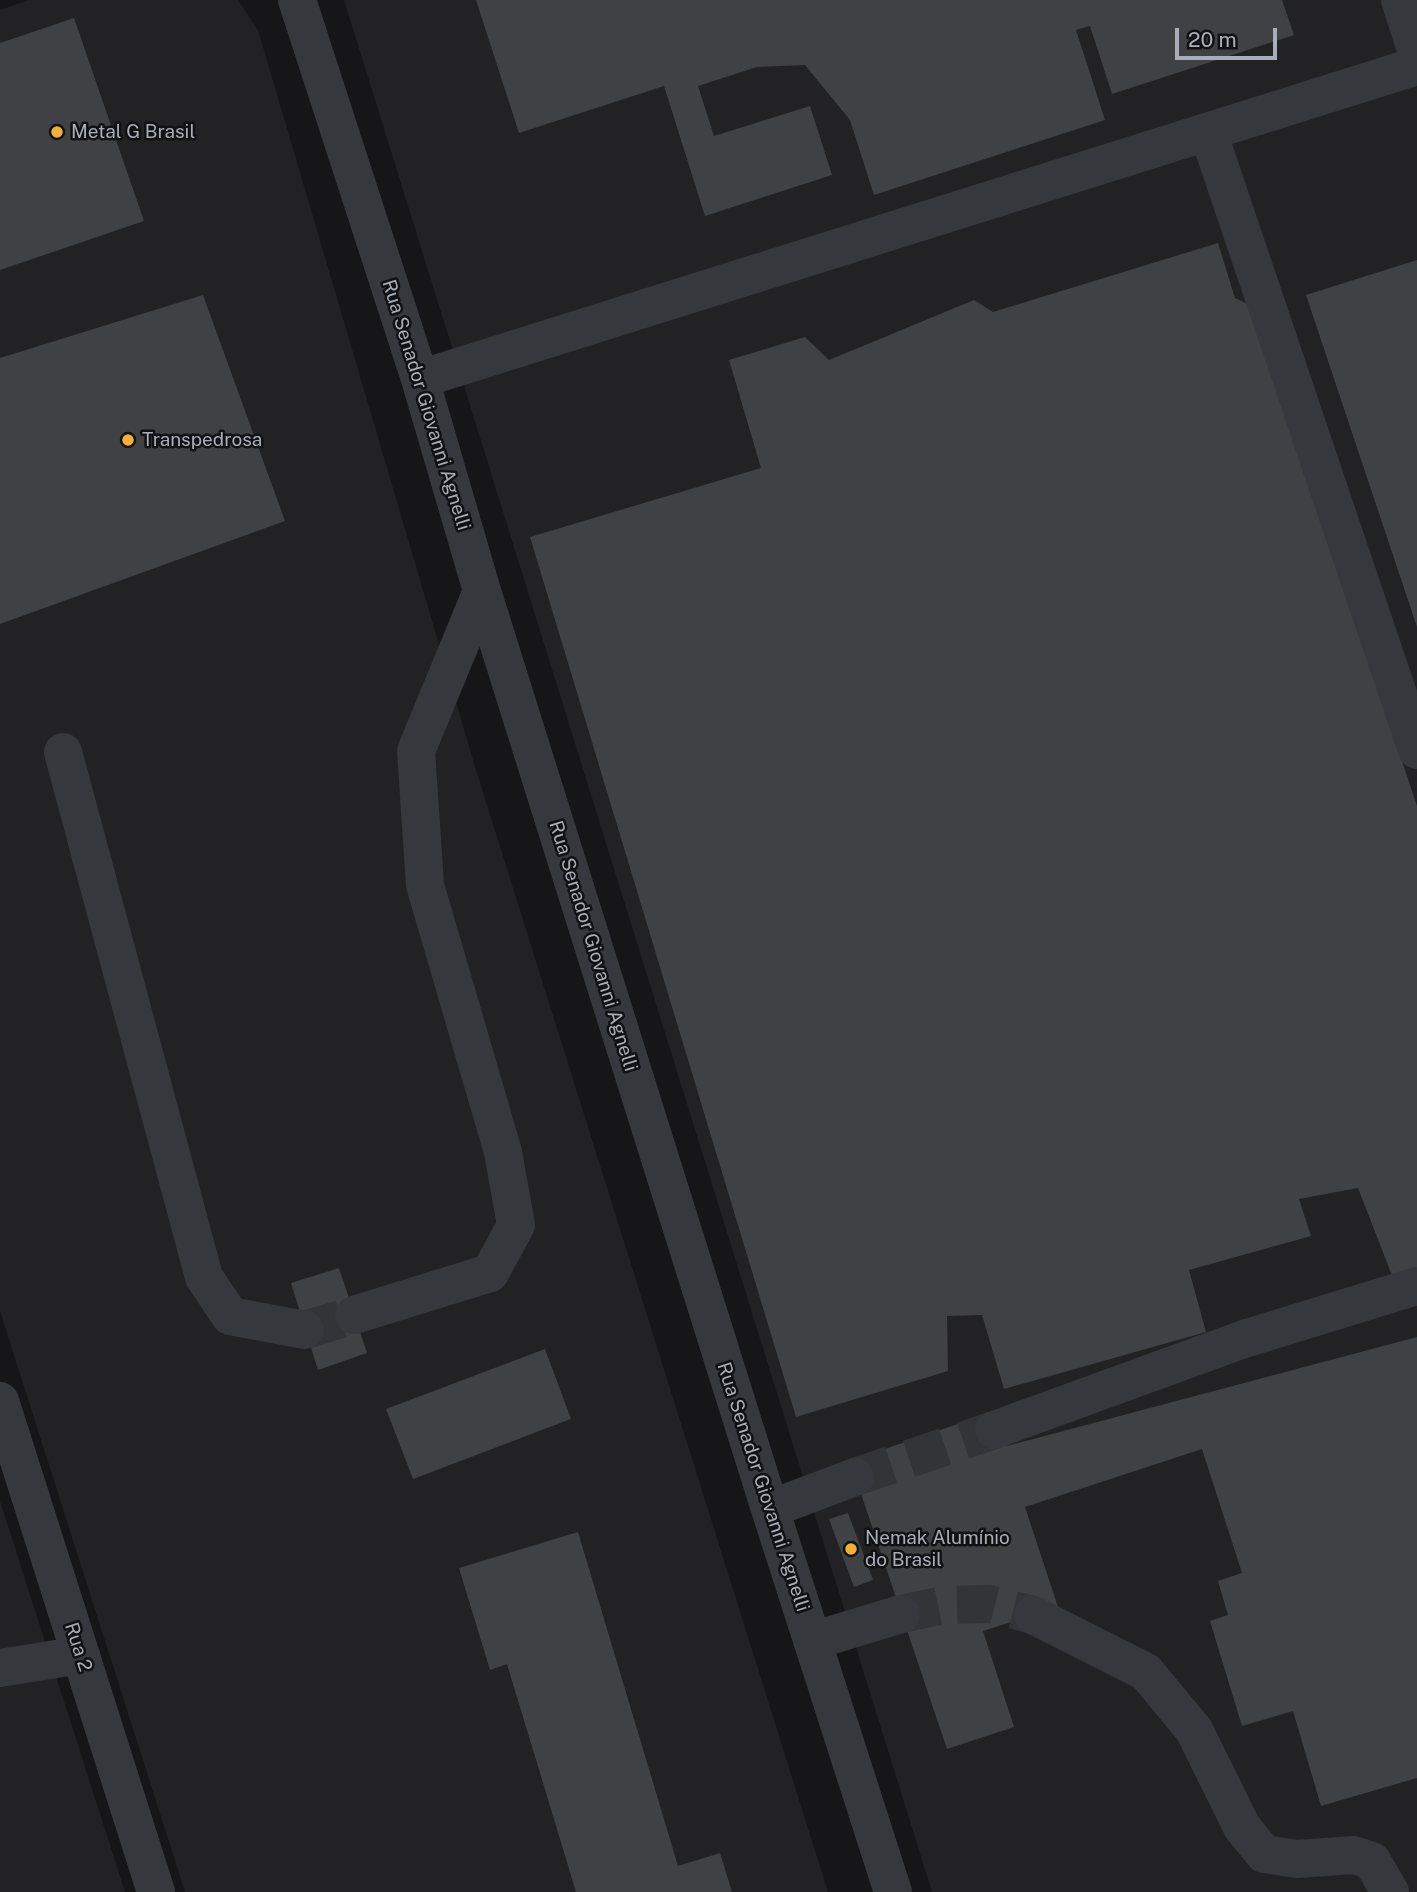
<!DOCTYPE html>
<html>
<head>
<meta charset="utf-8">
<style>
	body { margin:0 }
	#map { position:relative; width:1417px; height:1892px; overflow:hidden; background:#161618; font-family:"Public Sans",sans-serif }
	canvas { display:block }
	.scale { position:absolute; left:1175px; top:28px; width:102px; height:32px; box-sizing:border-box; border:4px solid #a8adb8; border-top:0; padding-left:9px; font-size:21px; line-height:24px; white-space:nowrap; color:#a8adb8; -webkit-text-stroke:5px #111113; paint-order:stroke }
</style>
</head>
<body>
<div id="map">
<canvas width="1417" height="1892"></canvas>
<div class="scale">20 m</div>
</div>
<script>
const ctx = document.querySelector('canvas').getContext('2d');
ctx.lineJoin = 'round';
function fillPath(path, color) { ctx.fillStyle = color; ctx.fill(path, 'evenodd'); }
const poly = rows => new Path2D(rows.map(r => 'M' + r).join(''));
function stroke(path, color, width, dash) { ctx.strokeStyle = color; ctx.lineWidth = width; ctx.lineCap = dash ? 'butt' : 'round'; ctx.setLineDash(dash || []); ctx.stroke(path); }
function drawText(font, color, halo, rows, align = 'center') {
  ctx.font = font + ' "Public Sans",sans-serif'; ctx.lineWidth = 5; ctx.setLineDash([]); ctx.textBaseline = 'middle'; ctx.strokeStyle = halo; ctx.fillStyle = color; for (const [text, x, y, turn = 0] of rows) {
    ctx.save(); ctx.translate(x, y); ctx.rotate((+turn || 0) * Math.PI / 180); ctx.textAlign = isNaN(turn) ? turn : align; if (halo) ctx.strokeText(text, 0, 0); ctx.fillText(text, 0, 0); ctx.restore();
  }
}
const built = poly([
	[29,0,238,0,258,30,476,770,828,1892,185,1892,0,1311,0,10],
	[344,0,1417,0,1417,1892,932,1892],
	[0,1501,125,1892,0,1892]
]);
const building = poly([
	[476,0,1282,0,1294,35,1112,94,1090,26,1076,30,1105,120,874,195,850,120,805,65,757,67,698,86,714,136,810,106,832,175,705,216,664,86,519,133],
	[74,18,144,221,0,270,0,43],
	[1218,243,1235,298,1250,305,1417,806,1417,1270,1393,1278,1358,1188,1299,1199,1311,1236,1189,1270,1206,1332,1004,1389,982,1315,947,1316,948,1371,796,1417,530,537,761,468,729,360,805,337,829,360,974,300,993,312],
	[1417,260,1417,627,1306,295],
	[203,295,285,521,0,624,0,358],
	[339,1268,367,1353,318,1370,291,1283],
	[1417,1337,1417,1778,1321,1806,1293,1711,1242,1726,1210,1621,1228,1615,1218,1581,1242,1573,1202,1449,1025,1507,1058,1607,983,1631,1014,1727,947,1749,850,1461,981,1416,1007,1446],
	[545,1349,571,1419,413,1479,386,1409],
	[848,1513,873,1580,854,1587,829,1519],
	[578,1532,678,1866,720,1853,732,1892,576,1892,507,1664,490,1670,459,1568]
]);
const minorTunnel = poly([
	[305,1330,354,1315],
	[855,1477,994,1430],
	[901,1614,944,1605,990,1604,1033,1615]
]);
const minor = poly([
	[297,0,420,379,482,591,770,1509,893,1892],
	[1400,0,1417,53],
	[1208,132,1417,750],
	[420,379,1417,66],
	[63,752,204,1277,230,1316,305,1330],
	[354,1315,490,1273,516,1225,503,1152,425,885,416,751,482,591],
	[0,1401,156,1892],
	[994,1430,1244,1339,1417,1286],
	[770,1509,855,1477],
	[1033,1615,1146,1672,1194,1730,1242,1827,1264,1854,1297,1859,1354,1855,1372,1861,1390,1892],
	[812,1641,901,1614],
	[0,1668,81,1655]
]);
const markers = [
	[57,132,7,"#f2b134"],
	[128,440,7,"#f2b134"],
	[851,1549,7,"#f2b134"]
];
const poiNames = [
	["Metal G Brasil",71,132],
	["Transpedrosa",142,440],
	["Nemak Alumínio",865,1538],
	["do Brasil",865,1560]
];
const streetNames = [
	["Rua Senador Giovanni Agnelli",426,405,73],
	["Rua Senador Giovanni Agnelli",593,946,73],
	["Rua Senador Giovanni Agnelli",763,1487,72],
	["Rua 2",78,1647,72]
];
fillPath(built, '#222225');
fillPath(building, '#404145');
stroke(minorTunnel, '#333438', 38, [38, 19]);
stroke(minor, '#37383d', 38);
for (const [x, y, r, color] of markers) { const dot = new Path2D(); dot.arc(x, y, r, 0, 2 * Math.PI); ctx.fillStyle = color; ctx.fill(dot); stroke(dot, '#111113', 2.5); }
drawText('19px', '#a8adb8', '#111113', poiNames, 'left');
drawText('19px', '#a8adb8', '#111113', streetNames);
</script>
</body>
</html>
